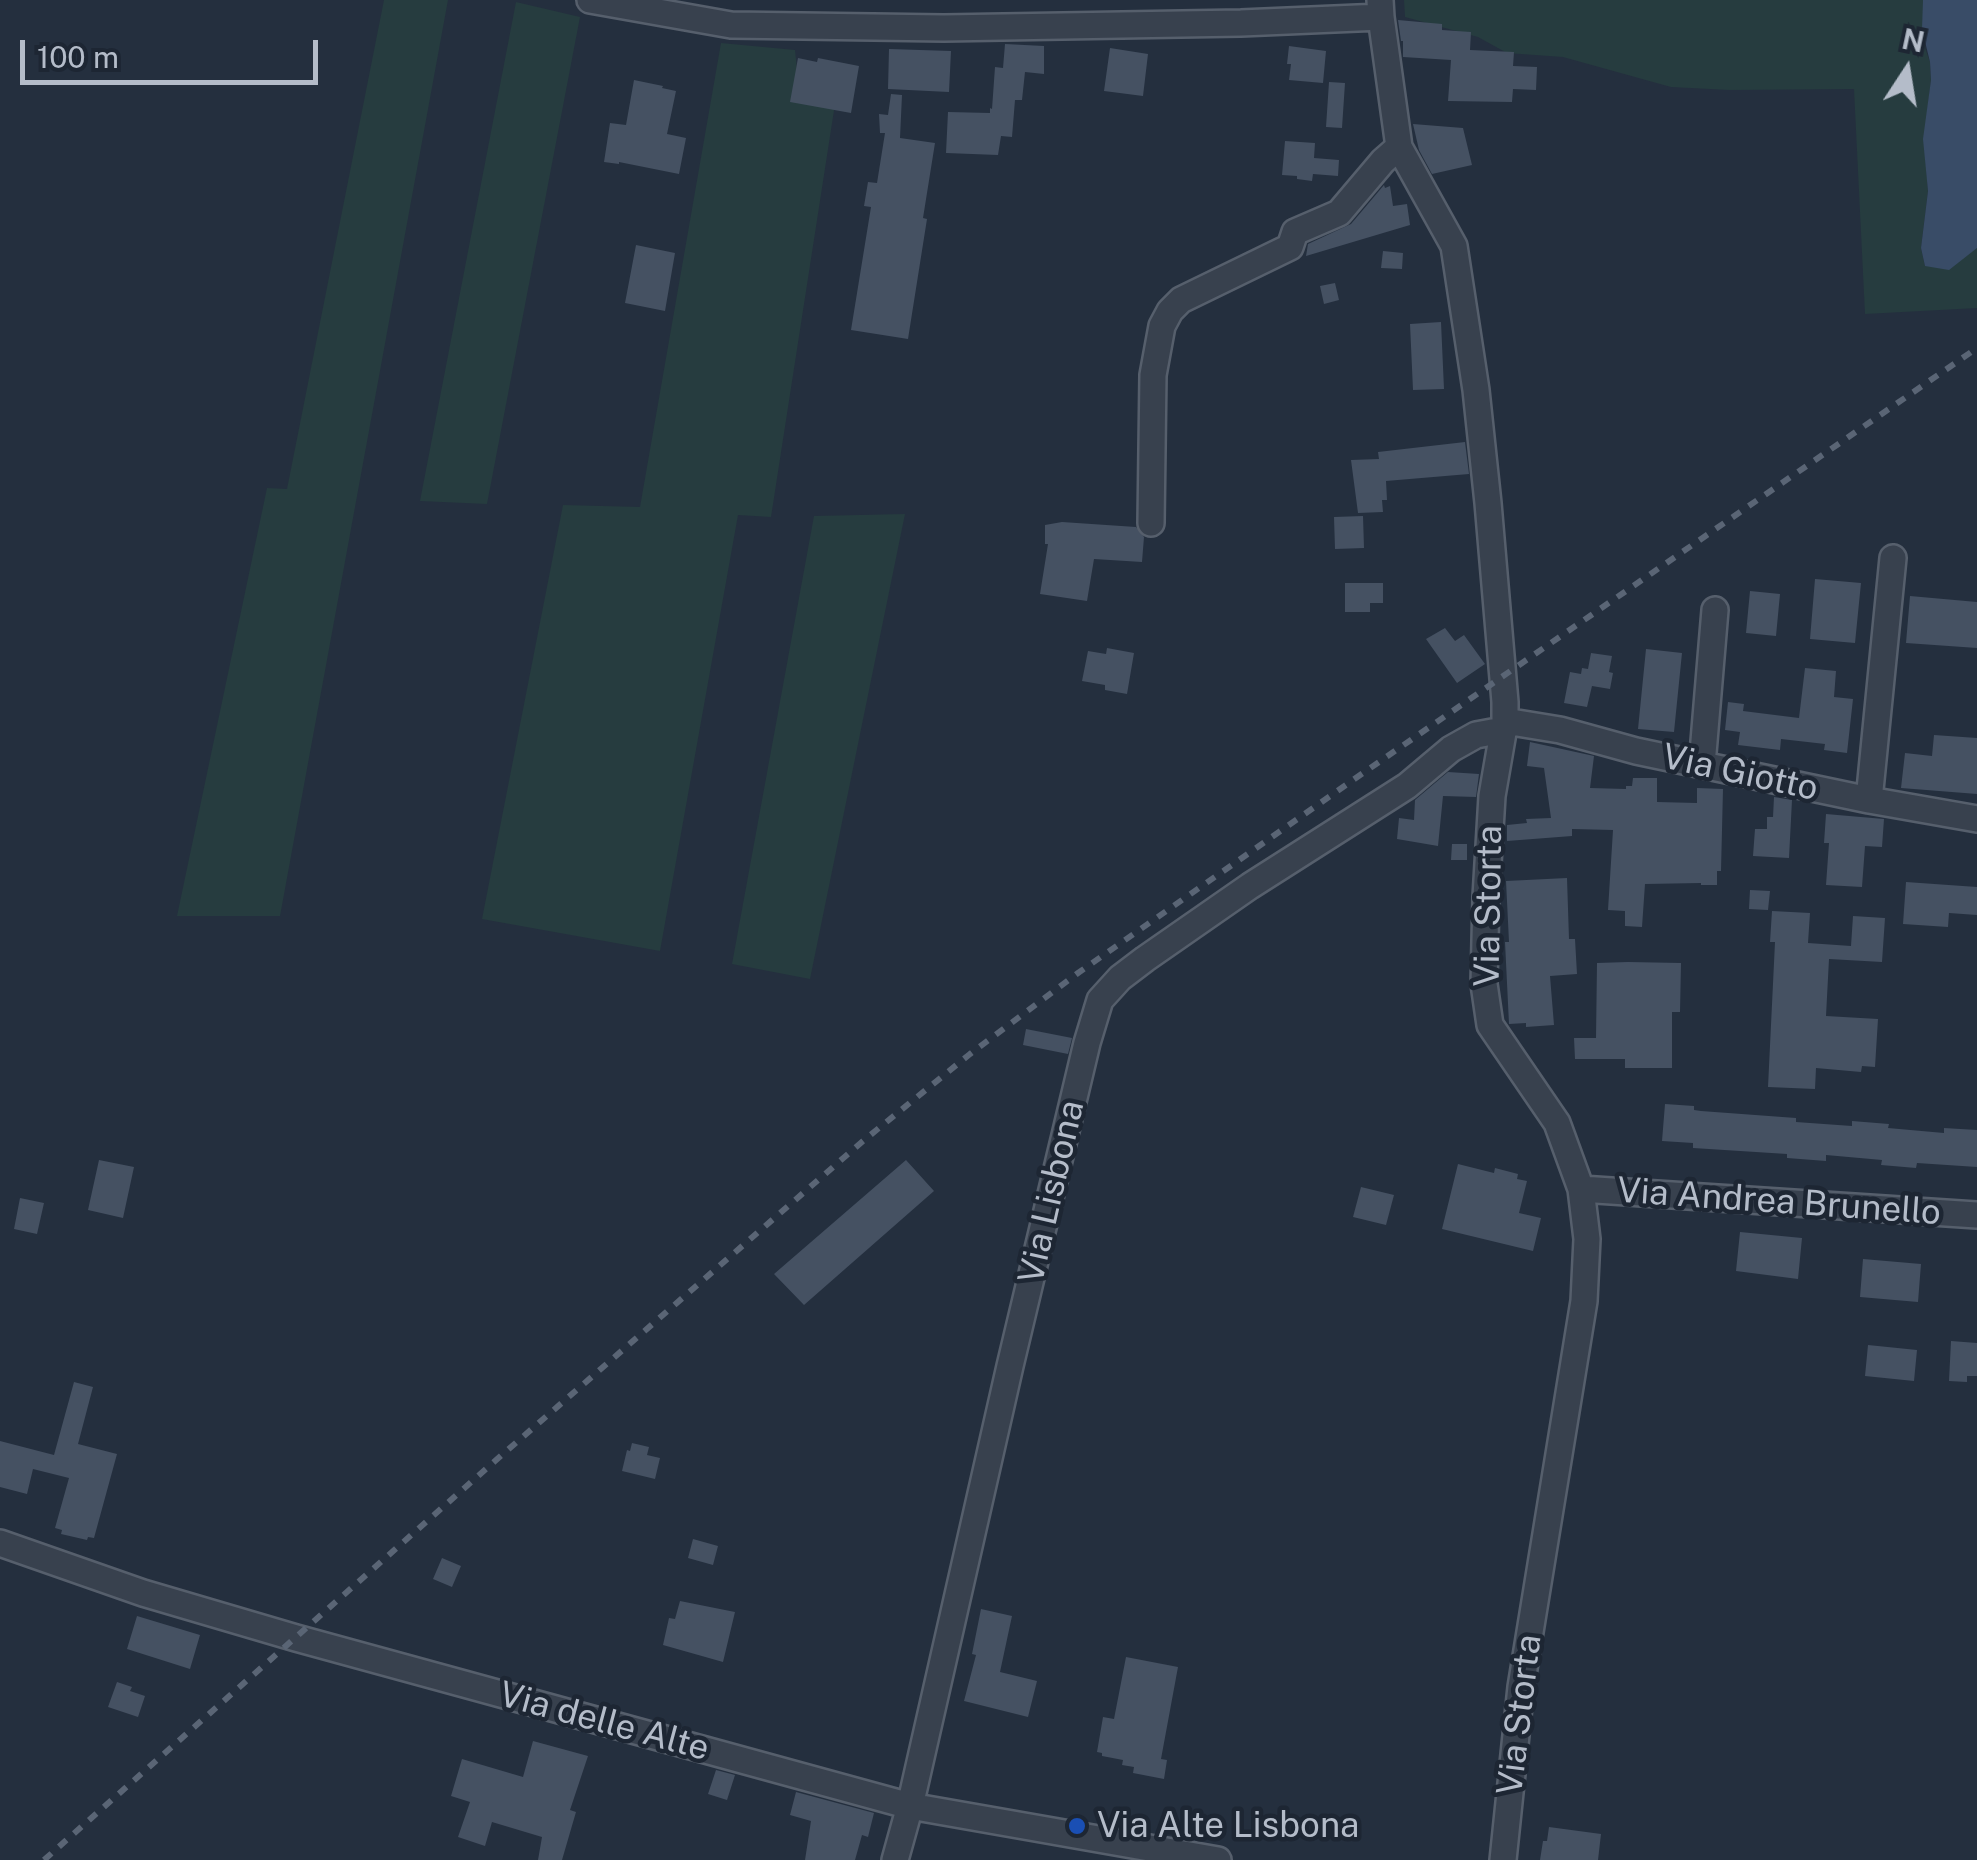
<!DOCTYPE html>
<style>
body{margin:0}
#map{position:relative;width:1977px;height:1860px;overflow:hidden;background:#242f3e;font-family:"Public Sans",sans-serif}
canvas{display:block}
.north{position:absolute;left:1857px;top:20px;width:100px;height:100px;-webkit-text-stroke:8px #1d2633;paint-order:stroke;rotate:12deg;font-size:28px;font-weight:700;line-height:40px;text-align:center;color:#b4bcc9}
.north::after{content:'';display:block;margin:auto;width:35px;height:45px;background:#b4bcc9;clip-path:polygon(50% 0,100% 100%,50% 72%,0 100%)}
.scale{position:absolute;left:20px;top:40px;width:298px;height:45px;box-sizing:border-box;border:5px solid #b4bcc9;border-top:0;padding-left:12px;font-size:30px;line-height:35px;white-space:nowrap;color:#b4bcc9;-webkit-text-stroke:8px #1d2633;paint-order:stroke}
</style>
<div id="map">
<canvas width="1977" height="1860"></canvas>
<div class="north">N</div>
<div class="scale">100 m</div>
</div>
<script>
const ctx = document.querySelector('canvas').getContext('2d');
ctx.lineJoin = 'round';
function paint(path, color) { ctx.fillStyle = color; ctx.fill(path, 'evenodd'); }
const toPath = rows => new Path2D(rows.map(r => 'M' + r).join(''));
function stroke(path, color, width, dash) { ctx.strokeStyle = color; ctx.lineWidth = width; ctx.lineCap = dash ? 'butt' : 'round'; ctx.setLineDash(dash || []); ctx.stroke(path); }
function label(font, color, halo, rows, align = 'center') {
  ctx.font = font + ' "Public Sans",sans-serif'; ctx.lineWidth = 9; ctx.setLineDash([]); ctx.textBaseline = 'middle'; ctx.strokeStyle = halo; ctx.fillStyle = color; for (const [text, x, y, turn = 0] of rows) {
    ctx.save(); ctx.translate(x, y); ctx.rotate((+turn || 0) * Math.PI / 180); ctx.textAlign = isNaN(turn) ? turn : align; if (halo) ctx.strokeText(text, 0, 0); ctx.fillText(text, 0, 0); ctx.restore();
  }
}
const green = toPath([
 [384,0,448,0,280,916,177,916,267,488,287,489],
 [1404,0,1923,0,1925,48,1930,62,1931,80,1924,139,1928,191,1921,248,1925,266,1968,254,1977,248,1977,308,1865,314,1854,89,1730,90,1671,87,1563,57,1507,53,1478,37,1405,17],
 [516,2,580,17,487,504,420,501],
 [721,43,795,50,800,99,835,104,771,517,738,515,660,951,482,919,563,505,640,507],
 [905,514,810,979,732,964,814,516]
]);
const water = toPath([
 [1923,0,1977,0,1977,248,1949,270,1925,266,1921,248,1928,191,1923,139,1931,80,1930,62,1922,29]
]);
const building = toPath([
 [1398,20,1442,24,1442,30,1471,32,1470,50,1514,52,1513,66,1537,67,1536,90,1513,89,1512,102,1448,101,1451,60,1403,57,1403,41,1401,41],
 [1005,44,1044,46,1044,74,1025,72,1022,100,1015,100,1012,137,1001,136,998,155,946,153,948,112,990,113,990,108,992,109,995,67,1003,68],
 [1289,46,1326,51,1323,83,1289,80,1291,64,1287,64],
 [1110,48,1148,54,1143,96,1104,91],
 [889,49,951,51,949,92,888,89],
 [798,58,817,62,818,58,859,66,851,113,790,102],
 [634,80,663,86,662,88,676,91,667,134,686,138,679,174,619,162,619,164,604,162,610,123,626,125],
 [1329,82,1345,83,1342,128,1326,127],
 [891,94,902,95,900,138,935,143,923,218,927,219,908,339,851,330,871,207,864,206,868,182,877,183,885,133,880,133,879,114,888,115],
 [1413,124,1463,128,1472,165,1432,174,1419,150],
 [1285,141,1315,143,1314,158,1339,160,1338,176,1313,174,1312,181,1297,179,1297,176,1282,175],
 [1384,185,1385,188,1390,186,1393,206,1407,204,1410,225,1306,256,1308,244,1351,224],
 [636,245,675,253,665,311,625,303],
 [1383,251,1403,253,1402,269,1381,268],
 [1335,283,1339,300,1324,304,1320,286],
 [1441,322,1444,389,1413,390,1410,324],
 [1465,442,1469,474,1386,481,1387,500,1382,500,1383,512,1358,513,1351,460,1379,459,1378,452],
 [1363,516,1364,548,1335,549,1334,517],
 [1062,522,1136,527,1144,537,1142,562,1094,559,1087,601,1040,594,1048,544,1045,544,1045,525],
 [1815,579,1861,583,1855,643,1810,639],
 [1345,583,1383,583,1383,603,1370,603,1370,612,1345,612],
 [1750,591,1780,594,1776,636,1746,633],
 [1910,596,1977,602,1977,648,1906,643],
 [1445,628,1455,641,1464,635,1485,664,1457,683,1426,639],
 [1107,648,1134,653,1127,694,1105,690,1105,685,1082,681,1088,651,1106,654],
 [1646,649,1682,653,1674,732,1638,729],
 [1591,653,1612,656,1609,672,1613,673,1610,689,1592,686,1587,707,1564,703,1570,672,1581,674,1582,668,1588,669],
 [1805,668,1836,671,1834,697,1853,699,1847,753,1824,750,1825,744,1781,739,1780,750,1738,745,1740,732,1725,730,1728,702,1744,704,1743,711,1799,718],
 [1934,735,1977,738,1977,794,1901,788,1905,753,1932,756],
 [1530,742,1594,756,1590,788,1626,789,1626,786,1632,786,1633,778,1657,778,1657,802,1697,803,1697,788,1723,789,1721,871,1717,871,1717,885,1701,885,1701,883,1645,884,1642,927,1625,926,1625,911,1608,910,1613,830,1572,829,1572,836,1507,841,1507,825,1527,823,1526,819,1551,818,1544,768,1527,766],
 [1448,772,1479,774,1476,797,1443,796,1438,846,1397,839,1399,818,1414,820,1415,800],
 [1774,797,1792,800,1789,858,1753,856,1755,829,1767,829,1767,817,1773,817],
 [1826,814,1884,819,1882,847,1865,846,1862,887,1826,885,1829,843,1824,843],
 [1452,844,1467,844,1467,860,1451,860],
 [1567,878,1569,939,1575,939,1577,974,1550,976,1554,1025,1526,1027,1526,1023,1509,1024,1505,942,1509,942,1506,881],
 [1906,882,1977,887,1977,915,1949,913,1948,927,1903,924],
 [1750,890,1770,891,1768,910,1749,909],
 [1772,911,1810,913,1808,943,1851,946,1853,916,1885,918,1882,962,1829,959,1826,1016,1878,1019,1875,1067,1862,1066,1861,1072,1816,1068,1815,1089,1768,1087,1775,942,1770,942],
 [1628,962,1681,963,1680,1012,1672,1012,1672,1068,1625,1068,1625,1059,1575,1059,1574,1038,1596,1038,1597,963],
 [1026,1029,1072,1038,1068,1054,1023,1045],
 [1665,1104,1694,1106,1694,1110,1701,1111,1796,1118,1796,1122,1852,1126,1852,1121,1889,1124,1888,1128,1944,1133,1944,1128,1977,1130,1977,1167,1917,1163,1916,1168,1881,1165,1882,1160,1826,1155,1826,1161,1787,1158,1787,1154,1693,1148,1693,1143,1662,1141],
 [99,1160,134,1167,123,1218,88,1210],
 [906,1160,934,1191,804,1305,774,1274],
 [1458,1164,1494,1173,1495,1168,1518,1174,1517,1179,1527,1181,1519,1213,1541,1218,1533,1251,1442,1229],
 [1361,1187,1394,1195,1386,1225,1353,1217],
 [20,1198,44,1203,37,1234,14,1229],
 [1740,1232,1802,1238,1798,1279,1736,1271],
 [1863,1259,1921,1264,1918,1302,1860,1297],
 [1951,1341,1977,1343,1977,1376,1967,1376,1967,1382,1949,1381],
 [1868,1345,1917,1350,1914,1381,1865,1376],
 [74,1382,93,1387,78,1444,117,1454,94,1538,88,1537,87,1540,61,1534,62,1530,55,1528,69,1478,33,1469,27,1494,0,1487,0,1441,54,1455],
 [632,1443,649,1447,647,1455,660,1458,655,1479,622,1471,627,1450,630,1451],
 [693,1539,718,1546,713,1565,688,1558],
 [442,1558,461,1566,452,1587,433,1579],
 [680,1601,735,1612,723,1662,663,1645,669,1618,675,1619],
 [981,1609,1012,1616,1000,1672,1037,1681,1028,1717,964,1701,976,1655,972,1654],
 [137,1616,200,1635,190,1669,127,1649],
 [1126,1657,1178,1667,1161,1759,1167,1760,1164,1779,1133,1773,1134,1767,1122,1765,1123,1760,1102,1756,1102,1753,1097,1752,1103,1717,1114,1719],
 [117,1682,132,1687,130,1691,145,1696,138,1717,108,1707],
 [533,1741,588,1756,570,1810,576,1812,562,1860,538,1860,542,1837,492,1822,485,1846,458,1837,470,1802,451,1796,462,1759,523,1777],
 [716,1770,735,1775,727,1800,708,1794],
 [796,1792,874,1813,868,1837,862,1835,855,1860,805,1860,811,1821,790,1815],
 [1549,1827,1601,1834,1598,1860,1540,1860,1543,1841,1547,1841]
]);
const minor = toPath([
 [590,0,731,25,944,28,1241,23,1381,17],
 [1380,0,1381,17,1399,147,1454,246,1476,390,1488,503,1505,702,1505,721,1492,796,1486,897,1484,984,1490,1025,1557,1123,1581,1189,1587,1239,1584,1301,1521,1687,1503,1860],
 [1151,523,1153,375,1162,326,1170,311,1181,300,1290,247,1295,232,1339,213,1383,161,1399,147],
 [1505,721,1560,730,1636,751,1869,800,1977,819],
 [1702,765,1715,610],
 [1869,800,1893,558],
 [1581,1189,1977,1215],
 [0,1543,143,1593,296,1638,910,1806,1218,1860],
 [895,1860,910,1806,1010,1366,1087,1043,1100,1000,1120,978,1145,959,1250,886,1407,786,1451,749,1476,735,1503,730]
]);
const rail = toPath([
 [44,1860,495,1461,863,1141,970,1054,1078,973,1353,780,1977,348]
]);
const markers = [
 [1077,1826,10,"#1a4fb4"]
];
const streetNames = [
 ["Via Giotto",1740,773,12],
 ["Via Storta",1489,906,-89],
 ["Via Lisbona",1052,1192,-77],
 ["Via Andrea Brunello",1779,1202,4],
 ["Via Storta",1520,1715,-83],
 ["Via delle Alte",604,1722,15]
];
const poiNames = [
 ["Via Alte Lisbona",1097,1826]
];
paint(green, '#263c3f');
paint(water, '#394c67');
paint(building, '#455162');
stroke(minor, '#565f6c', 30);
stroke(minor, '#38414e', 25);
stroke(rail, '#5a6575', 6, [10, 10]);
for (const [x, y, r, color] of markers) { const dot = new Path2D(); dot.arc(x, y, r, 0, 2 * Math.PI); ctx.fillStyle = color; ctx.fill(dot); stroke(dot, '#1d2633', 4); }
label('35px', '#b4bcc9', '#1d2633', streetNames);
label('35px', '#b4bcc9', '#1d2633', poiNames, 'left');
</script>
